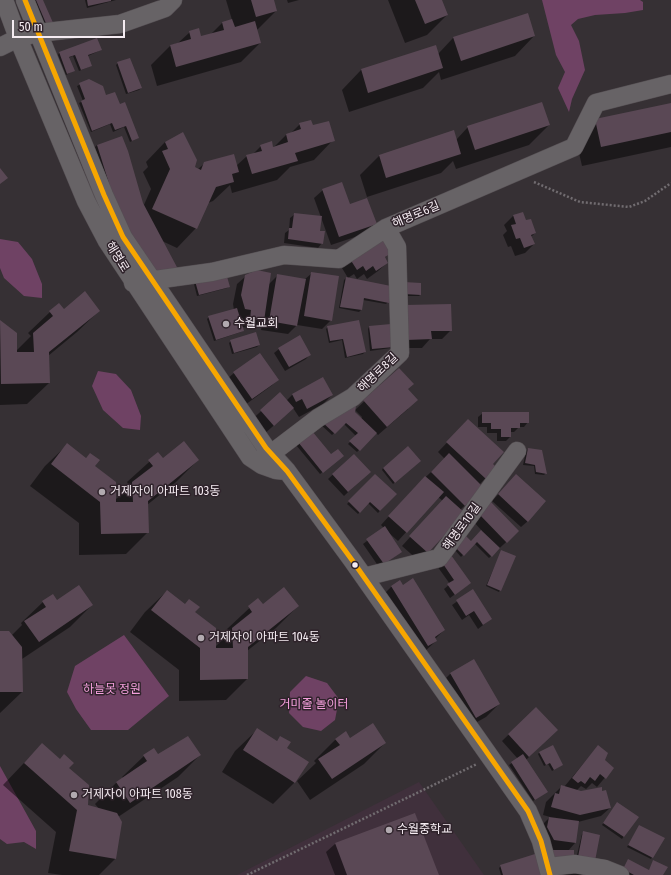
<!DOCTYPE html>
<meta charset="utf-8">
<style>
body{margin:0}
#map{position:relative;width:671px;height:875px;overflow:hidden;background:#363034;font-family:"Fira Sans Condensed",sans-serif}
canvas{display:block}
.scale{position:absolute;left:12px;top:20px;width:113px;height:18px;box-sizing:border-box;border:2px solid #f5ecf2;border-top:0;padding-left:5px;font-size:12px;line-height:14px;white-space:nowrap;color:#f5ecf2;-webkit-text-stroke:3px #2f232b;paint-order:stroke}
</style>
<div id="map">
<canvas width="671" height="875"></canvas>
<div class="scale">50 m</div>
</div>
<script>
const ctx = document.querySelector('canvas').getContext('2d');
ctx.lineJoin = 'round';
function paint(path, color) { ctx.fillStyle = color; ctx.fill(path, 'evenodd'); }
const toPath = rows => new Path2D(rows.map(r => 'M' + r).join(''));
function stroke(path, color, width, dash) { ctx.strokeStyle = color; ctx.lineWidth = width; ctx.lineCap = dash ? 'butt' : 'round'; ctx.setLineDash(dash || []); ctx.stroke(path); }
function label(font, color, halo, rows, align = 'center') {
  ctx.font = font + ' "Fira Sans Condensed","Noto Sans KR",sans-serif'; ctx.lineWidth = 3; ctx.setLineDash([]); ctx.textBaseline = 'middle'; ctx.strokeStyle = halo; ctx.fillStyle = color; for (const [text, x, y, turn = 0] of rows) {
    ctx.save(); ctx.translate(x, y); ctx.rotate((+turn || 0) * Math.PI / 180); ctx.textAlign = isNaN(turn) ? turn : align; if (halo) ctx.strokeText(text, 0, 0); ctx.fillText(text, 0, 0); ctx.restore();
  }
}
const built = toPath([
 [419,782,484,875,237,875]
]);
const green = toPath([
 [542,0,640,0,643,2,643,10,625,13,595,15,578,19,571,25,579,41,585,70,572,99,569,112,558,88,565,72,556,55],
 [0,239,18,242,32,259,42,284,42,298,24,296,4,278,0,268],
 [98,371,116,374,131,390,141,416,140,430,123,428,103,410,92,386],
 [124,635,169,696,128,730,91,730,76,709,67,692,75,666],
 [306,676,327,683,339,699,335,720,321,731,303,727,289,713,290,692],
 [0,766,36,831,36,849,24,842,7,844,0,839]
]);
const shadow = toPath([
 [34,0,42,0,53,25,46,29],
 [85,0,116,0,87,8],
 [226,0,273,0,276,11,257,30,260,43,241,62,157,86,151,65,171,45,178,43,190,32,200,38,210,35,222,23,232,20],
 [287,0,299,0,288,3],
 [388,0,441,0,447,15,427,35,405,43],
 [534,36,515,56,441,80,439,72,423,88,349,112,342,90,361,70,435,46,438,54,453,38],
 [101,50,88,56,91,66,79,71,73,56,68,58,73,71,66,75,58,55,59,53],
 [118,63,141,88,139,90,126,94,116,65],
 [89,80,106,97,119,105,138,138,130,142,124,127,113,132,110,124,91,132,79,103,83,101,77,86],
 [671,104,671,147,582,166,576,140,596,120],
 [300,124,312,127,333,140,314,160,290,167,277,180,232,193,230,185,213,201,208,203,196,228,177,248,162,241,116,214,95,147,97,145,143,207,151,189,143,172,148,167,146,162,165,142,193,167,198,169,205,163,236,166,247,156,252,155,261,146,273,148,286,135,290,134],
 [549,125,529,145,456,169,453,161,441,173,367,197,360,175,379,156,456,140,468,127],
 [323,190,349,205,375,224,367,233,331,245,314,198],
 [522,213,526,222,535,233,531,237,534,244,525,253,515,256,511,246,508,247,503,235,507,231,504,225,513,216],
 [295,214,319,232,322,243,318,248,284,243,285,233,289,230,290,218],
 [392,246,387,251,389,254,384,258,387,263,378,271,367,279,364,274,357,279,354,274,348,278,342,268,351,260],
 [312,273,331,320,322,329,297,325,288,334,261,330,263,320,254,329,242,327,243,331,241,332,214,341,207,319,209,317,234,310,233,304,237,284,246,276,268,285,278,275,304,280],
 [239,318,243,318,242,326],
 [346,278,388,302,386,304,363,300,361,310,359,312,339,308,344,280],
 [196,282,229,286,227,288,197,296,194,284],
 [402,285,420,295,419,296,403,296],
 [64,310,99,311,77,332,48,356,49,383,27,404,0,405,0,321,16,333,16,351,31,336,28,333,50,312],
 [397,314,451,330,442,339,430,339,422,348,398,348],
 [390,325,391,348,370,351,368,329,369,327],
 [328,327,365,352,363,354,345,358,342,340,329,343,326,329],
 [231,341,259,345,257,347,232,354,229,343],
 [279,349,310,354,306,359,285,371,274,353],
 [399,369,407,390,408,409,378,435,376,433,357,452,348,444,356,436,344,424,332,435,320,424,354,412,361,419,362,417,355,410],
 [234,373,278,380,271,386,245,405,227,379],
 [323,378,332,395,323,404,299,417,293,408,261,437,248,423,280,394,286,401,292,395],
 [483,413,528,422,524,427,519,427,514,432,510,432,510,437,506,441,497,441,497,433,487,433,487,427,478,427,478,417],
 [460,429,495,468,479,485,483,488,460,510,463,513,419,561,402,546,443,501,438,497,398,541,389,533,401,552,379,567,363,544,384,528,381,525,416,486,445,459,438,452],
 [312,432,331,456,341,457,320,474,296,445],
 [67,445,85,459,90,454,94,466,115,500,130,486,127,482,158,454,163,459,198,460,176,482,147,505,148,532,126,554,79,555,79,523,30,486,45,466],
 [528,449,546,473,544,475,535,474,534,466,523,465,526,451],
 [354,455,365,476,344,496,328,479],
 [418,463,393,484,382,470,383,468],
 [375,475,395,494,378,513,368,503,358,514,347,504],
 [510,482,528,521,521,527,492,501],
 [491,504,518,531,489,558,474,543,461,557,454,549,471,542,482,531,473,521],
 [501,552,500,590,499,592,486,586],
 [451,556,470,583,450,598,444,589,450,584,437,566],
 [400,581,403,586,444,630,435,639,436,641,423,653,379,599,391,587],
 [167,591,194,612,215,647,230,632,227,629,258,600,262,606,298,606,276,628,247,651,247,679,226,700,179,701,179,670,130,632,145,612],
 [472,591,491,619,478,629,469,615,462,620,452,605],
 [43,602,92,605,70,627,22,659,22,692,0,713,0,632,12,635,22,625,21,623],
 [473,661,499,704,486,717,463,730,438,686,450,674],
 [536,708,550,736,526,760,545,793,533,801,509,765,518,759,502,741],
 [257,730,276,742,280,737,286,749,294,783,273,804,222,772,235,751],
 [336,739,350,739,385,743,364,764,310,800,297,781,316,763,314,761],
 [42,744,68,768,87,806,99,809,95,804,117,782,123,778,122,777,144,756,200,755,178,777,118,817,121,822,115,859,99,875,62,875,48,873,56,832,3,785],
 [598,746,604,761,613,768,597,787,592,783,586,789,581,786,576,791,602,792,610,808,601,816,578,822,575,843,568,851,552,852,554,850,546,849,540,827,550,817,543,815,546,802,561,787,564,787],
 [539,753,562,765,552,771,548,764,544,766,538,754],
 [616,805,637,817,622,839,602,825],
 [415,814,438,875,335,875,326,852,335,844],
 [638,828,652,857,651,859,627,847],
 [584,833,599,836,576,859,582,834],
 [653,861,662,875,629,875,622,871,649,871],
 [501,866,540,875,501,875,499,868],
 [556,871,601,875,555,875]
]);
const building = toPath([
 [36,0,43,0,54,25,48,28],
 [87,0,111,0,111,1,88,6],
 [251,0,274,0,277,11,256,17],
 [415,0,442,0,448,15,425,24],
 [528,13,535,36,461,61,453,37],
 [232,19,235,27,255,21,261,43,176,67,170,45,191,39,189,31,199,28,201,36,224,30,222,22],
 [97,38,102,50,88,55,92,66,81,70,75,55,69,57,75,71,67,74,59,52],
 [436,45,443,68,368,93,361,69],
 [130,58,142,88,128,93,117,62],
 [89,79,103,86,106,95,115,92,120,104,125,102,139,138,132,141,126,126,115,130,112,123,92,131,81,101,85,99,79,83],
 [542,102,550,125,475,150,467,126],
 [671,103,671,132,601,147,595,119],
 [311,120,313,125,329,121,335,141,295,153,298,161,252,174,246,155,262,151,260,145,272,141,273,147,288,142,286,134,301,129,299,123],
 [454,130,461,154,386,178,379,155],
 [183,132,197,160,195,167,201,170,204,162,234,154,239,172,232,174,234,182,216,187,197,229,152,209,170,169,162,151,168,149,165,142],
 [122,136,128,151,143,203,179,271,155,278,118,212,97,145],
 [0,168,8,178,0,184],
 [342,182,350,204,367,198,377,224,339,237,322,189],
 [523,212,526,220,531,219,536,233,531,235,535,244,524,248,520,238,516,239,511,225,516,224,513,215],
 [294,213,322,216,320,231,325,231,323,244,288,239,289,228,292,228],
 [386,235,394,246,388,250,390,254,385,257,388,263,376,271,373,266,366,271,363,266,357,270,350,259],
 [257,270,271,273,264,321,250,319,251,310,245,309,241,295,245,275],
 [311,272,339,276,332,321,304,316],
 [226,273,230,287,199,295,195,281],
 [277,274,306,279,297,326,269,321],
 [346,277,391,286,389,303,364,298,362,310,340,307],
 [404,282,421,283,421,295,404,294],
 [85,291,100,311,49,352,50,383,1,384,0,320,17,333,17,352,34,352,33,333,53,316,49,311,59,303,64,309],
 [451,304,452,331,431,331,432,339,406,340,405,305],
 [237,308,244,331,216,340,208,316],
 [359,320,366,352,347,357,343,339,330,341,327,326],
 [391,324,394,347,372,349,369,326],
 [256,332,260,345,234,353,230,340],
 [300,335,311,355,289,367,278,348],
 [260,353,279,380,252,399,233,372],
 [399,368,414,384,408,389,418,400,387,427,363,400],
 [323,377,333,395,307,409,302,399,296,402,292,394],
 [280,392,294,408,274,426,260,410],
 [352,402,356,406,355,412,377,433,360,451,349,441,358,433,346,423,335,434,321,421],
 [482,412,529,412,529,423,520,423,520,428,511,428,511,437,501,437,501,429,491,429,491,423,482,423],
 [468,419,504,452,493,464,497,468,486,479,446,442],
 [312,431,331,454,338,449,344,456,323,473,298,442],
 [184,441,199,460,148,501,149,533,101,534,100,502,51,464,67,443,86,458,90,453,100,460,95,466,116,482,116,502,133,502,132,482,153,466,148,460,158,452,163,458],
 [408,446,421,461,395,483,383,468],
 [528,448,542,450,547,474,536,472,535,465,525,463],
 [449,453,484,488,465,506,431,472],
 [354,454,371,472,348,492,332,474],
 [375,474,397,494,380,511,370,502,360,513,348,501],
 [516,474,546,501,528,522,498,494],
 [425,476,444,492,407,533,388,516],
 [446,496,465,513,428,553,409,536],
 [491,502,519,531,507,543,479,514],
 [385,526,402,552,384,564,366,539],
 [481,530,500,548,492,557,477,542,464,556,455,547,466,536,471,541],
 [501,550,516,556,501,591,487,585],
 [451,555,471,583,455,595,447,584,454,580,441,561],
 [413,578,445,630,435,637,437,641,428,646,391,586,400,580,403,585],
 [79,585,93,605,39,642,24,621,46,607,42,601,53,594,57,600],
 [284,587,299,606,248,647,248,679,200,680,200,648,151,610,167,590,185,604,189,599,200,607,195,612,216,628,216,648,233,648,232,628,252,612,248,606,258,598,263,604],
 [473,589,492,619,483,625,474,611,466,616,456,600],
 [0,631,9,631,22,647,23,692,0,692],
 [474,659,500,704,476,718,450,673],
 [536,707,558,730,529,757,508,734],
 [373,723,386,743,332,779,318,759,340,745,335,739,346,731,350,738],
 [257,728,277,741,280,736,291,742,287,748,309,762,295,783,243,750],
 [188,736,201,755,130,803,116,782,147,761,143,755,154,748,158,754],
 [42,743,60,759,64,754,74,763,69,768,89,785,88,805,117,813,122,822,116,859,69,851,77,810,24,763],
 [553,745,563,765,554,770,550,763,546,765,539,752],
 [598,745,608,753,605,760,614,768,606,779,600,774,595,781,590,777,585,784,581,781,578,783,572,778],
 [523,754,548,792,535,800,511,762],
 [561,785,581,791,602,787,602,791,606,790,611,808,580,815,551,807,555,793,559,794],
 [617,802,639,817,624,837,603,823],
 [415,813,439,875,347,875,335,843],
 [549,817,579,821,576,843,554,840,547,827],
 [639,825,665,838,653,858,628,845],
 [583,831,600,835,595,861,578,857],
 [553,850,574,850,574,860,553,860],
 [535,854,541,875,503,875,500,865],
 [628,859,649,870,653,860,668,867,663,875,634,875,623,869]
]);
const path = toPath([
 [534,182,580,202,629,207,645,201,671,183],
 [247,875,477,764]
]);
const minor = toPath([
 [4,0,18,38,86,201,107,241,250,457,262,465,276,470,287,471],
 [25,0,104,195,123,237,266,448,287,471,352,560,528,811,541,841,550,875],
 [0,47,18,38,37,33,120,24,165,8,173,0],
 [133,283,212,272,284,255,339,259,386,228,574,147,596,103,671,84],
 [272,453,318,418,353,397,400,353,397,247,386,228],
 [364,577,439,558,517,451],
 [548,867,575,864,605,869,620,875]
]);
const bus1 = toPath([
 [25,0,104,195,123,237,266,448,287,471,352,560,528,811,541,841,550,875]
]);
const markers = [
 [226,324,4,"#b2aab0"],
 [102,492,4,"#b2aab0"],
 [355,565,3.5,"#f5ecf2"],
 [201,638,4,"#b2aab0"],
 [74,795,4,"#b2aab0"],
 [389,830,4,"#b2aab0"]
];
const streetNames = [
 ["해명로6길",416,215,-23],
 ["해명로",117,257,58],
 ["해명로8길",378,373,-44],
 ["해명로10길",462,527,-54]
];
const poiNames = [
 ["수월교회",234,324],
 ["거제자이 아파트 103동",110,492],
 ["거제자이 아파트 104동",209,638],
 ["거제자이 아파트 108동",82,795],
 ["수월중학교",397,830]
];
const parkNames = [
 ["하늘못 정원",112,690],
 ["거미줄 놀이터",314,705]
];
paint(built, '#40303c');
paint(green, '#6f4264');
paint(shadow, '#0007');
paint(building, '#5a4855');
stroke(minor, '#554f53', 19);
stroke(path, '#716c70', 2.5, [2, 2]);
stroke(minor, '#676366', 18);
stroke(bus1, '#f7a600', 5);
for (const [x, y, r, color] of markers) { const dot = new Path2D(); dot.arc(x, y, r, 0, 2 * Math.PI); ctx.fillStyle = color; ctx.fill(dot); stroke(dot, '#2f232b', 1.5); }
label('12px', '#f5ecf2', '#2f232b', streetNames);
label('12px', '#f5ecf2', '#2f232b', poiNames, 'left');
label('12px', '#f59fdd', '#2f232b', parkNames);
</script>
